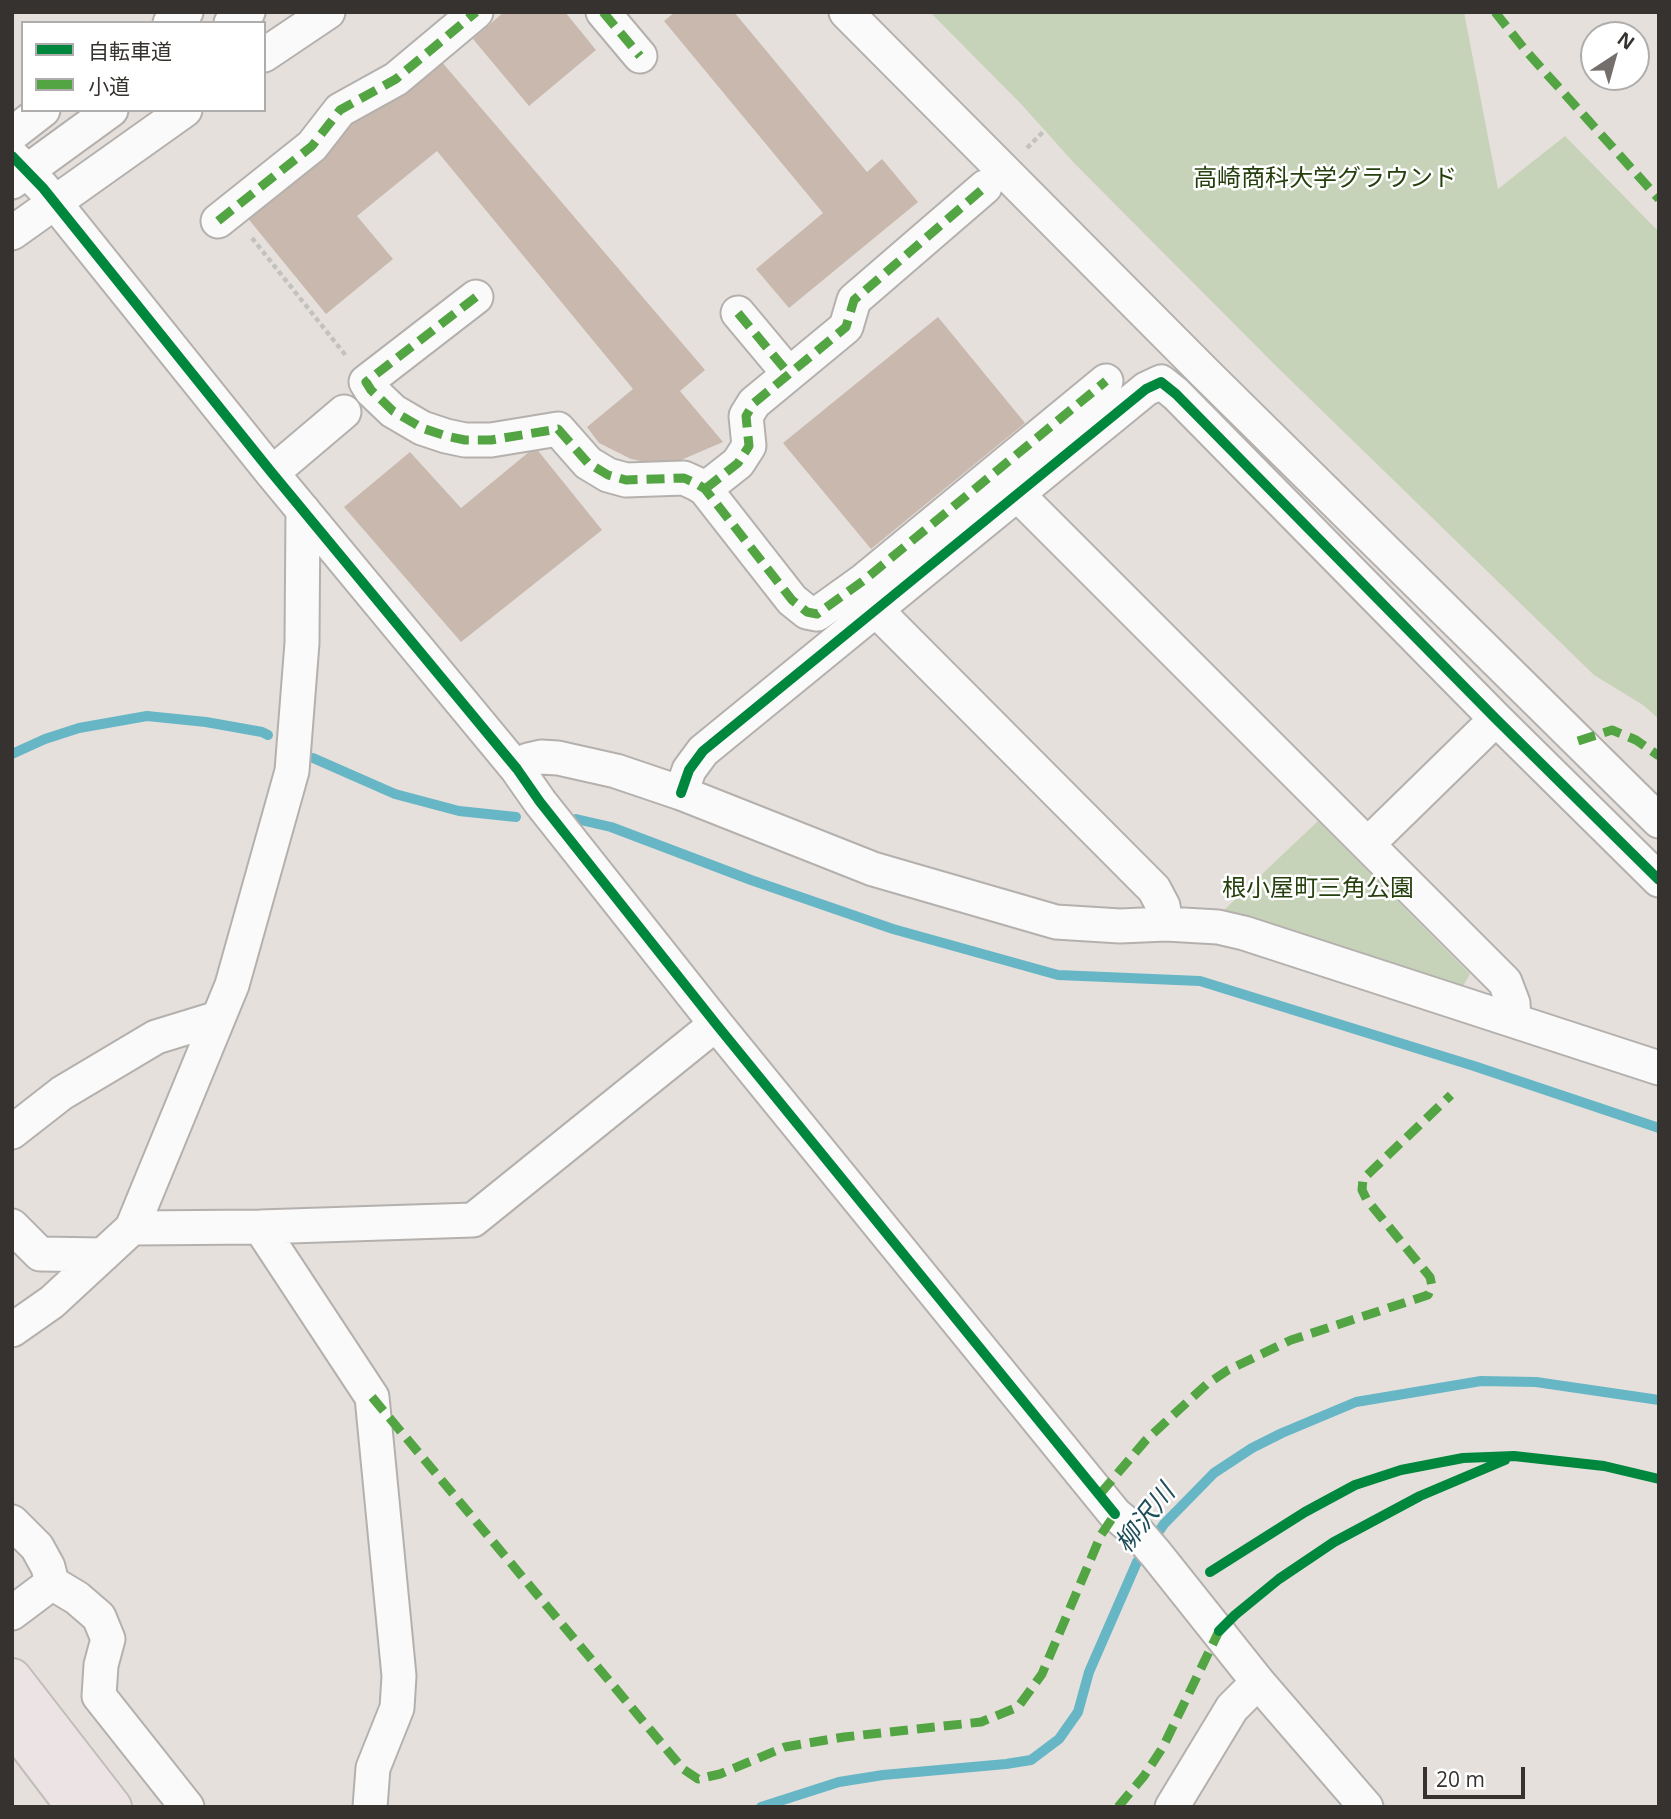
<!DOCTYPE html>
<meta charset="utf-8">
<style>
body{margin:0}
#map{position:relative;width:1671px;height:1819px;overflow:hidden;background:#e6e0dc;font-family:"Open Sans","Noto Sans JP",sans-serif}
canvas{display:block}
.frame{position:absolute;inset:0;border:14px solid #36322f;pointer-events:none}
.legend{position:absolute;left:21px;top:21px;width:245px;height:91px;box-sizing:border-box;background:#fff;border:2px solid #afadac;margin:0;padding:9px 12px;list-style:none;font-size:21px;color:#36322f}
.legend li{display:flex;align-items:center;gap:14px;height:35px}
.legend b{width:35px;border:2px solid #afadac}
.north{position:absolute;left:1580px;top:21px;width:70px;height:70px;box-sizing:border-box;background:#fff;border:2px solid #afadac;border-radius:50%;rotate:36deg;font-size:19px;font-weight:700;line-height:28px;text-align:center;color:#36322f}
.north::after{content:'';display:block;margin:auto;width:24px;height:32px;background:#746f6c;clip-path:polygon(50% 0,100% 100%,50% 72%,0 100%)}
.scale{position:absolute;left:1423px;top:1767px;width:102px;height:32px;box-sizing:border-box;border:4px solid #36322f;border-top:0;padding-left:9px;font-size:21px;line-height:24px;white-space:nowrap;color:#36322f;-webkit-text-stroke:5px #fff;paint-order:stroke}
</style>
<div id="map">
<canvas width="1671" height="1819"></canvas>
<div class="frame"></div>
<ul class="legend">
<li><b style="height:9px;background:#00873e"></b>自転車道</li>
<li><b style="height:9px;background:#53a543"></b>小道</li>
</ul>
<div class="north">N</div>
<div class="scale">20 m</div>
</div>
<script>
const ctx = document.querySelector('canvas').getContext('2d');
ctx.lineJoin = 'round';
function paint(path, color) { ctx.fillStyle = color; ctx.fill(path, 'evenodd'); }
const toPath = rows => new Path2D(rows.map(r => 'M' + r).join(''));
function stroke(path, color, width, dash) { ctx.strokeStyle = color; ctx.lineWidth = width; ctx.lineCap = dash ? 'butt' : 'round'; ctx.setLineDash(dash || []); ctx.stroke(path); }
function label(font, color, halo, rows, align = 'center') {
  ctx.font = font + ' "Open Sans","Noto Sans JP",sans-serif'; ctx.lineWidth = 5; ctx.setLineDash([]); ctx.textBaseline = 'middle'; ctx.strokeStyle = halo; ctx.fillStyle = color; for (const [text, x, y, turn = 0] of rows) {
    ctx.save(); ctx.translate(x, y); ctx.rotate((+turn || 0) * Math.PI / 180); ctx.textAlign = isNaN(turn) ? turn : align; if (halo) ctx.strokeText(text, 0, 0); ctx.fillText(text, 0, 0); ctx.restore();
  }
}
const green = toPath([
 [930,12,1464,12,1498,189,1565,136,1659,232,1659,719,1643,705,1594,675,1276,366,1074,163,1022,105],
 [1318,821,1470,974,1463,986,1330,944,1244,914,1222,912]
]);
const stream = toPath([
 [12,754,45,739,79,728,147,716,206,722,262,732,268,735],
 [313,758,395,794,459,811,516,817],
 [576,819,611,827,751,880,893,929,1058,975,1200,981,1474,1066,1659,1128],
 [761,1807,839,1782,883,1775,1006,1764,1031,1760,1059,1739,1078,1712,1089,1672,1137,1562,1164,1524,1214,1473,1252,1448,1282,1433,1356,1402,1481,1381,1536,1382,1659,1400]
]);
const building = toPath([
 [504,12,565,12,596,50,529,106,473,39],
 [675,12,734,12,867,172,882,159,918,202,789,308,756,269,823,213,664,21],
 [441,61,705,370,680,391,723,442,681,460,655,464,631,459,599,443,587,427,633,389,437,151,357,216,393,259,326,314,246,216,358,105,395,100],
 [938,317,1025,423,871,549,783,443],
 [535,447,602,530,461,642,344,507,410,452,461,508]
]);
const path = toPath([
 [1027,148,1045,130],
 [252,238,347,357]
]);
const minor = toPath([
 [603,12,640,56],
 [846,12,1204,372,1659,821],
 [170,23,186,12],
 [231,23,248,12],
 [264,55,328,12],
 [12,134,43,110],
 [12,156,43,188,272,473,517,769,540,802,716,1024,1115,1514,1138,1533,1156,1554,1258,1682,1366,1807],
 [12,182,111,110],
 [218,221,312,146,340,110,396,79,476,12],
 [12,233,185,110],
 [476,297,366,382,371,390,393,411,422,428,446,436,465,440,491,440,558,429,588,463,608,475,626,480,684,478,697,484,705,489,792,600,807,612,817,614,863,581,1106,381],
 [738,313,789,374],
 [272,473,344,412],
 [705,489,738,463,749,446,746,416,754,403,846,327,854,300,985,187],
 [1017,494,1505,982,1513,1003,1514,1020],
 [877,611,1154,889,1163,906,1166,924],
 [517,769,528,760,541,757,558,758,616,771,681,793,873,869,1056,922,1120,926,1166,924,1218,927,1244,933,1659,1068],
 [681,793,689,770,703,751,1146,389,1161,382,1176,394,1496,719,1659,880],
 [1368,844,1496,719],
 [12,1132,62,1093,156,1037,218,1018],
 [12,1226,40,1254,103,1255],
 [260,1227,372,1397,399,1676,397,1708,373,1768,370,1807],
 [132,1228,260,1227,473,1220,716,1024],
 [12,1330,52,1302,132,1228,232,985,292,771,302,643,303,510],
 [12,1522,37,1547,48,1567,52,1583],
 [12,1613,52,1583,77,1598,99,1617,108,1639,101,1665,99,1696,187,1807],
 [1172,1807,1232,1708,1258,1682]
]);
const major = toPath([
 [12,1678,112,1807],
 [12,1723,76,1807]
]);
const quiet = toPath([
 [603,12,640,56],
 [1495,12,1526,51,1659,199],
 [218,221,312,146,340,110,396,79,476,12],
 [476,297,366,382,371,390,393,411,422,428,446,436,465,440,491,440,558,429,588,463,608,475,626,480,684,478,697,484,705,489,792,600,807,612,817,614,863,581,1106,381],
 [738,313,789,374],
 [705,489,738,463,749,446,746,416,754,403,846,327,854,300,985,187],
 [1578,741,1612,730,1636,740,1659,756],
 [372,1397,683,1769,698,1779,720,1774,785,1747,844,1737,981,1722,1018,1707,1042,1674,1101,1535,1115,1514],
 [1100,1494,1146,1440,1207,1384,1228,1370,1291,1340,1428,1295,1432,1286,1430,1277,1367,1200,1362,1190,1363,1179,1451,1095],
 [1118,1807,1144,1776,1163,1747,1219,1631]
]);
const cycleway = toPath([
 [12,156,43,188,272,473,517,769,540,802,716,1024,1115,1514],
 [681,793,689,770,703,751,1146,389,1161,382,1176,394,1496,719,1659,880],
 [1210,1572,1305,1512,1355,1485,1401,1470,1463,1458,1514,1456,1604,1466,1659,1479],
 [1219,1631,1235,1615,1279,1579,1334,1542,1420,1496,1505,1460]
]);
const parkNames = [
 ["高崎商科大学グラウンド",1325,179],
 ["根小屋町三角公園",1318,889]
];
const waterNames = [
 ["柳沢川",1146,1519,-52]
];
paint(green, '#c6d3b8');
stroke(stream, '#67b6c6', 10);
paint(building, '#c8b8ad');
stroke(minor, '#b4b0ad', 37);
stroke(major, '#bfbcb9', 42);
stroke(path, '#c3c2bf', 4.5, [5, 3.5]);
stroke(minor, '#fbfafa', 33);
stroke(major, '#ebe3e4', 38);
stroke(quiet, '#53a543', 9, [18, 9]);
stroke(cycleway, '#00873e', 10);
label('24px', '#253f0d', '#fff', parkNames);
label('italic 26px', '#1e4e59', '#fff', waterNames);
</script>
